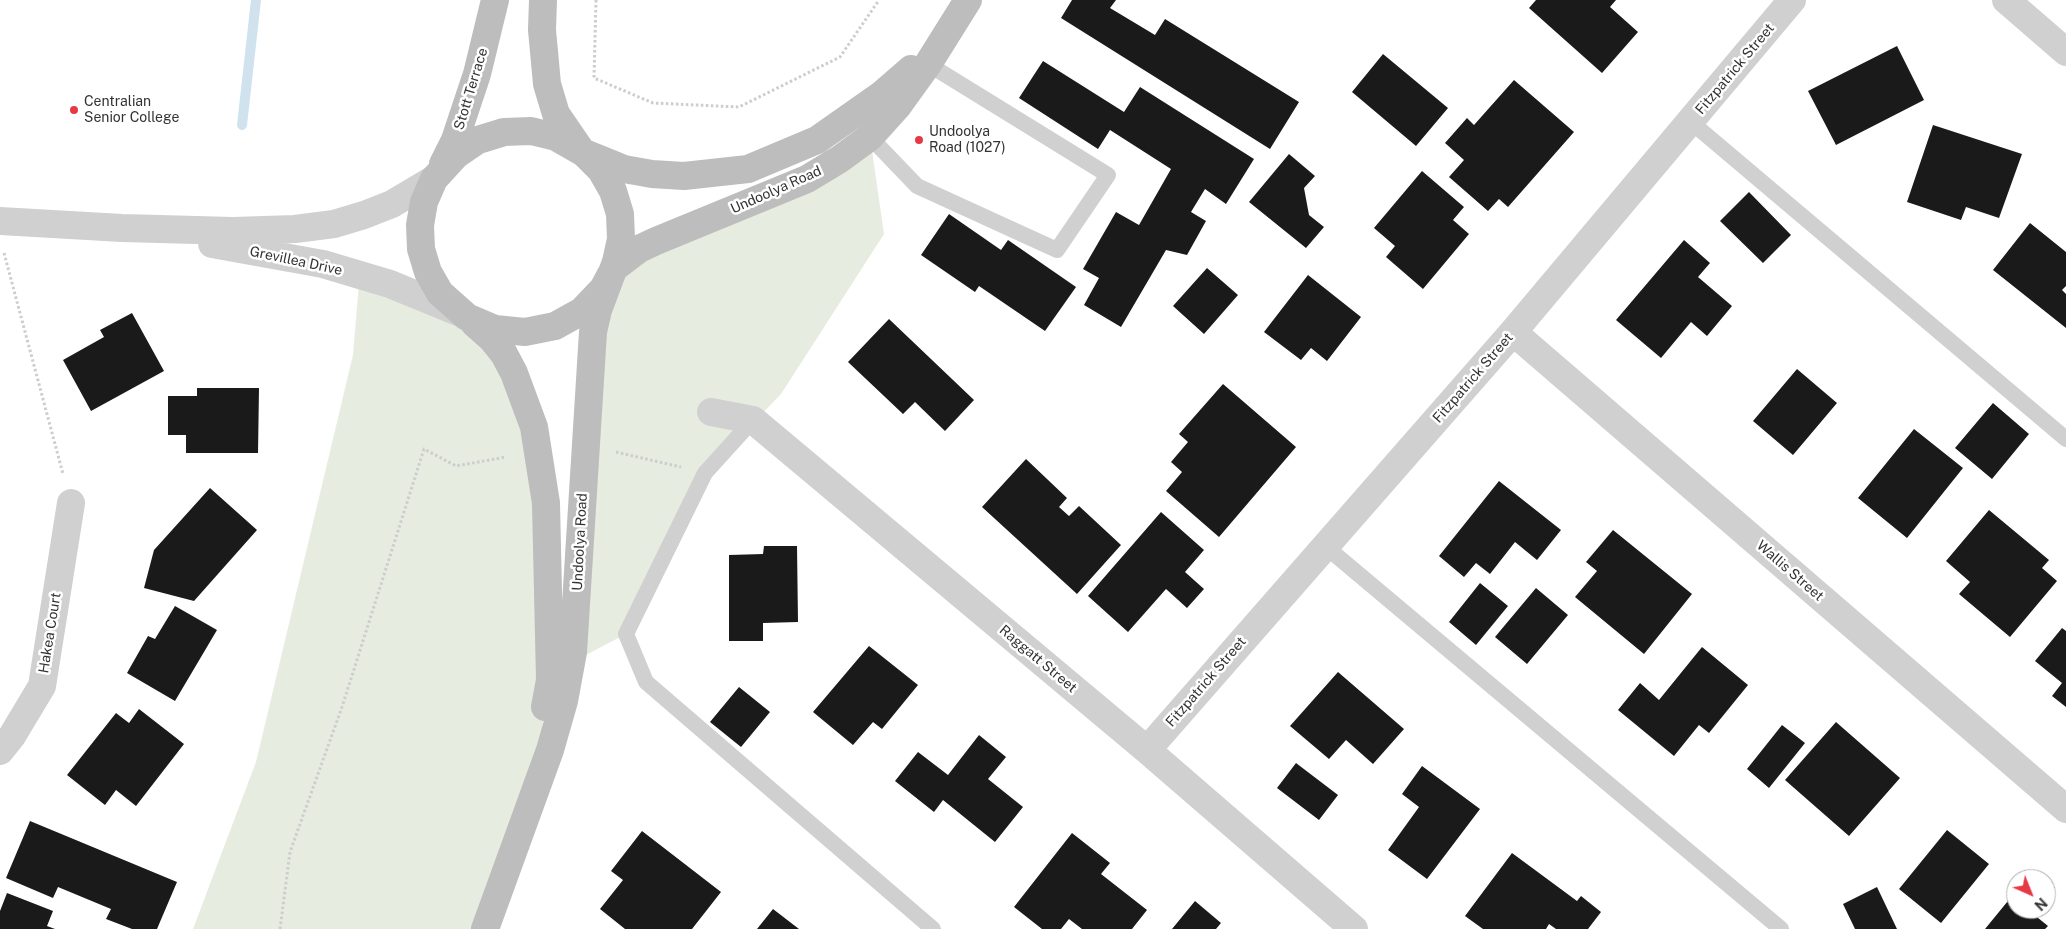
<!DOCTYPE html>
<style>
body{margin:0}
#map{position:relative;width:2066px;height:929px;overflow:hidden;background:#fff;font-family:"Public Sans",sans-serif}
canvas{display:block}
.north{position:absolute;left:2006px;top:869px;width:50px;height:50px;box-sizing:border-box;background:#fff;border:1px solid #adadad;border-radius:50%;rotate:136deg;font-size:14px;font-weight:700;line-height:20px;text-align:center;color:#333}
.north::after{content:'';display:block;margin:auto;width:18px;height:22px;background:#e63946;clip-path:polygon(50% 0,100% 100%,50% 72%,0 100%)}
</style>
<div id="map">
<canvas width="2066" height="929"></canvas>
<div class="north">N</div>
</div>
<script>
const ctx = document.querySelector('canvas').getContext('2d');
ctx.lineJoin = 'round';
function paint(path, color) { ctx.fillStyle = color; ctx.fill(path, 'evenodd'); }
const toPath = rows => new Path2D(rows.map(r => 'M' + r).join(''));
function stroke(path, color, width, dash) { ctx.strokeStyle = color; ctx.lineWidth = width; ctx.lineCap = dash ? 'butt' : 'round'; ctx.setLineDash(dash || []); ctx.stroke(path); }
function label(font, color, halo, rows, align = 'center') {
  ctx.font = font + ' "Public Sans",sans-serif'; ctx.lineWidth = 5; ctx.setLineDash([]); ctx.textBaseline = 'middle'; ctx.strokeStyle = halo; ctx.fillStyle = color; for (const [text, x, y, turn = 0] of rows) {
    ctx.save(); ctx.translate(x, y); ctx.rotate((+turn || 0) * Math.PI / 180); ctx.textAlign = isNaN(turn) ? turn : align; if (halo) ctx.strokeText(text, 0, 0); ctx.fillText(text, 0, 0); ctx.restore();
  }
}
const green = toPath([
 [870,137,884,234,781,394,705,473,626,634,580,658,611,274],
 [360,271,440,293,523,396,550,680,529,807,485,929,193,929,256,762,353,355]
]);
const stream = toPath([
 [242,125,256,0]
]);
const building = toPath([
 [1072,0,1116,0,1110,8,1155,35,1165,19,1299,102,1270,149,1061,18],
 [1536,0,1616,0,1610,7,1638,32,1602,73,1529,8],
 [1897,46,1924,100,1836,145,1808,91],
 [1383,54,1448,108,1416,146,1352,92],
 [1043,61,1124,112,1140,87,1254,159,1226,204,1205,189,1191,212,1206,221,1187,255,1166,250,1121,327,1084,305,1099,278,1083,269,1116,212,1139,225,1171,169,1110,130,1098,149,1019,98],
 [1514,80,1574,132,1508,207,1499,199,1488,211,1449,177,1464,160,1445,143,1467,118,1474,125],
 [1933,125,2022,154,1999,218,1966,207,1961,220,1907,202],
 [1289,154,1315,176,1304,188,1309,215,1324,227,1306,248,1249,202],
 [1422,171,1464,207,1453,220,1469,234,1423,289,1386,257,1395,246,1374,228],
 [1749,192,1791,235,1763,263,1720,221],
 [949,214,1001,250,1008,240,1076,287,1045,331,979,286,975,292,921,255],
 [2030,223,2066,252,2066,286,2062,290,2066,294,2066,328,1993,270],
 [1684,240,1710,263,1698,277,1732,306,1707,336,1691,322,1661,358,1616,320],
 [1207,268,1238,295,1204,334,1173,306],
 [1308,275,1361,317,1327,361,1311,348,1301,360,1264,332],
 [132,313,164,371,91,411,63,360,104,337,100,330],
 [889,319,974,400,945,431,915,402,903,414,848,362],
 [1797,369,1837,403,1793,455,1753,421],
 [1223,384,1296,447,1219,537,1166,491,1182,472,1171,462,1188,442,1179,434],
 [197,388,259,388,258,453,186,453,186,435,168,435,168,396,197,396],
 [1993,403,2029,434,1992,479,1955,448],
 [1914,429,1963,468,1907,538,1858,498],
 [1026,459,1067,498,1059,507,1069,516,1079,506,1121,545,1077,594,982,507],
 [1499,481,1561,530,1537,560,1515,542,1490,574,1476,563,1464,577,1439,556],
 [210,488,257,530,194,601,144,588,154,550],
 [1989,510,2049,560,2042,568,2057,581,2010,637,1959,594,1970,582,1946,561],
 [1161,512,1204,550,1185,572,1204,589,1187,608,1166,589,1128,632,1088,596],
 [1613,530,1692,594,1644,654,1575,597,1597,571,1586,562],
 [764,546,797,546,798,622,763,623,763,641,729,641,729,555,763,554],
 [1480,583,1508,606,1476,645,1449,622],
 [1536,588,1568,615,1527,664,1495,637],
 [175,606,217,630,175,701,127,673,148,636,155,639],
 [2062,628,2066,631,2066,707,2052,696,2062,683,2035,661],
 [869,646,918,685,882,729,873,722,853,745,813,712],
 [1702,647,1748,685,1709,733,1699,725,1674,756,1618,710,1640,683,1659,700],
 [1338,672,1404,729,1373,764,1346,740,1329,759,1290,726],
 [739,687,770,712,741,747,710,722],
 [139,709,184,744,136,806,116,790,105,805,67,775,116,713,129,723],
 [1836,722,1900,778,1849,836,1785,780],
 [1782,725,1805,743,1769,788,1747,769],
 [979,735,1006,757,988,779,1023,807,995,842,943,800,934,812,895,781,918,752,948,775],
 [1296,763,1338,795,1319,820,1277,788],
 [1422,766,1480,809,1427,879,1388,850,1419,807,1402,794],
 [30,821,177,882,157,929,132,929,106,919,111,909,58,887,53,898,6,878],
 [1947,830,1989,864,1941,923,1899,889],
 [642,831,721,892,692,929,625,929,600,909,623,880,611,871],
 [1072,833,1110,863,1101,874,1147,910,1132,929,1082,929,1069,919,1061,929,1042,929,1014,907],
 [1512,853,1577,901,1581,896,1601,912,1588,929,1556,929,1549,924,1546,929,1483,929,1465,916],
 [1877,887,1897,929,1855,929,1843,904],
 [7,893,53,911,47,926,55,929,0,929,0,911],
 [2012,896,2016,900,2016,909,2027,909,2048,926,2045,929,1985,929],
 [1195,901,1221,923,1216,929,1172,929],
 [773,909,799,929,757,929]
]);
const path = toPath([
 [596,0,594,78,653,103,739,107,840,57,879,0],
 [4,253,63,474],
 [616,452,681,467],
 [280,929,290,852,342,707,424,449,456,466,506,457]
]);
const lane = toPath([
 [1691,122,2066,439],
 [870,137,917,186,1057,250,1108,175,928,64],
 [753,420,705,473,626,634,646,682,933,929],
 [1325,546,1781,929]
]);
const street = toPath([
 [2006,0,2066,52],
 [0,221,122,228,233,231,295,229,334,224,364,215,392,204,434,179],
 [212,244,323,264,390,284,463,314],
 [1513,332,2066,809],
 [711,412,753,420,1147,750,1354,929],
 [1147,750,1513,332,1792,0],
 [0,751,12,736,42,686,71,503]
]);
const secondary = toPath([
 [543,0,542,30,547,84,556,114,580,149],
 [587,154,624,169,652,174,684,176,748,169,817,140,881,95,911,69],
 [443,164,455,140,477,74,495,0],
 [614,268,639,249,656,241,807,179,840,159,870,137,897,107,928,64,968,0],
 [474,323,492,339,504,354,514,373,534,427,546,503,550,680,545,707],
 [485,929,550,750,564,701,573,652,593,332,598,310,616,262,621,239,620,214,613,191,601,170,584,153,556,137,531,131,504,132,478,140,456,155,434,179,424,202,420,225,421,249,428,272,440,293,467,317,495,329,525,332,555,326,582,311,603,289,611,274]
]);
const markers = [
 [74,110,5,"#e63946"],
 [919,140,5,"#e63946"]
];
const streetNames = [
 ["Fitzpatrick Street",1735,69,-50],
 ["Stott Terrace",471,89,-73],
 ["Undoolya Road",776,190,-24],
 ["Grevillea Drive",296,261,12],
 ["Fitzpatrick Street",1473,378,-49],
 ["Undoolya Road",580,542,-87],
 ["Wallis Street",1790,571,41],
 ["Hakea Court",50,633,-81],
 ["Raggatt Street",1038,659,40],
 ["Fitzpatrick Street",1206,682,-49]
];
const poiNames = [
 ["Centralian",84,102],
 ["Senior College",84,118],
 ["Undoolya",929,132],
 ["Road (1027)",929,148]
];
paint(green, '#e6ecdf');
stroke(stream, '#cfe2ee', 10);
paint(building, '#1a1a1a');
stroke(path, '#cdcdcd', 3, [2.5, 2.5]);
stroke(lane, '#d0d0d0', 16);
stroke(street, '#d0d0d0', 28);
stroke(secondary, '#bdbdbd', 28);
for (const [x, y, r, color] of markers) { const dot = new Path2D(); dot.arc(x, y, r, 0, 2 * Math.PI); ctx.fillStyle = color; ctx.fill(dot); stroke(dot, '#fff', 2); }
label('14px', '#333', '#fff', streetNames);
label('14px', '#333', '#fff', poiNames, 'left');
</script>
